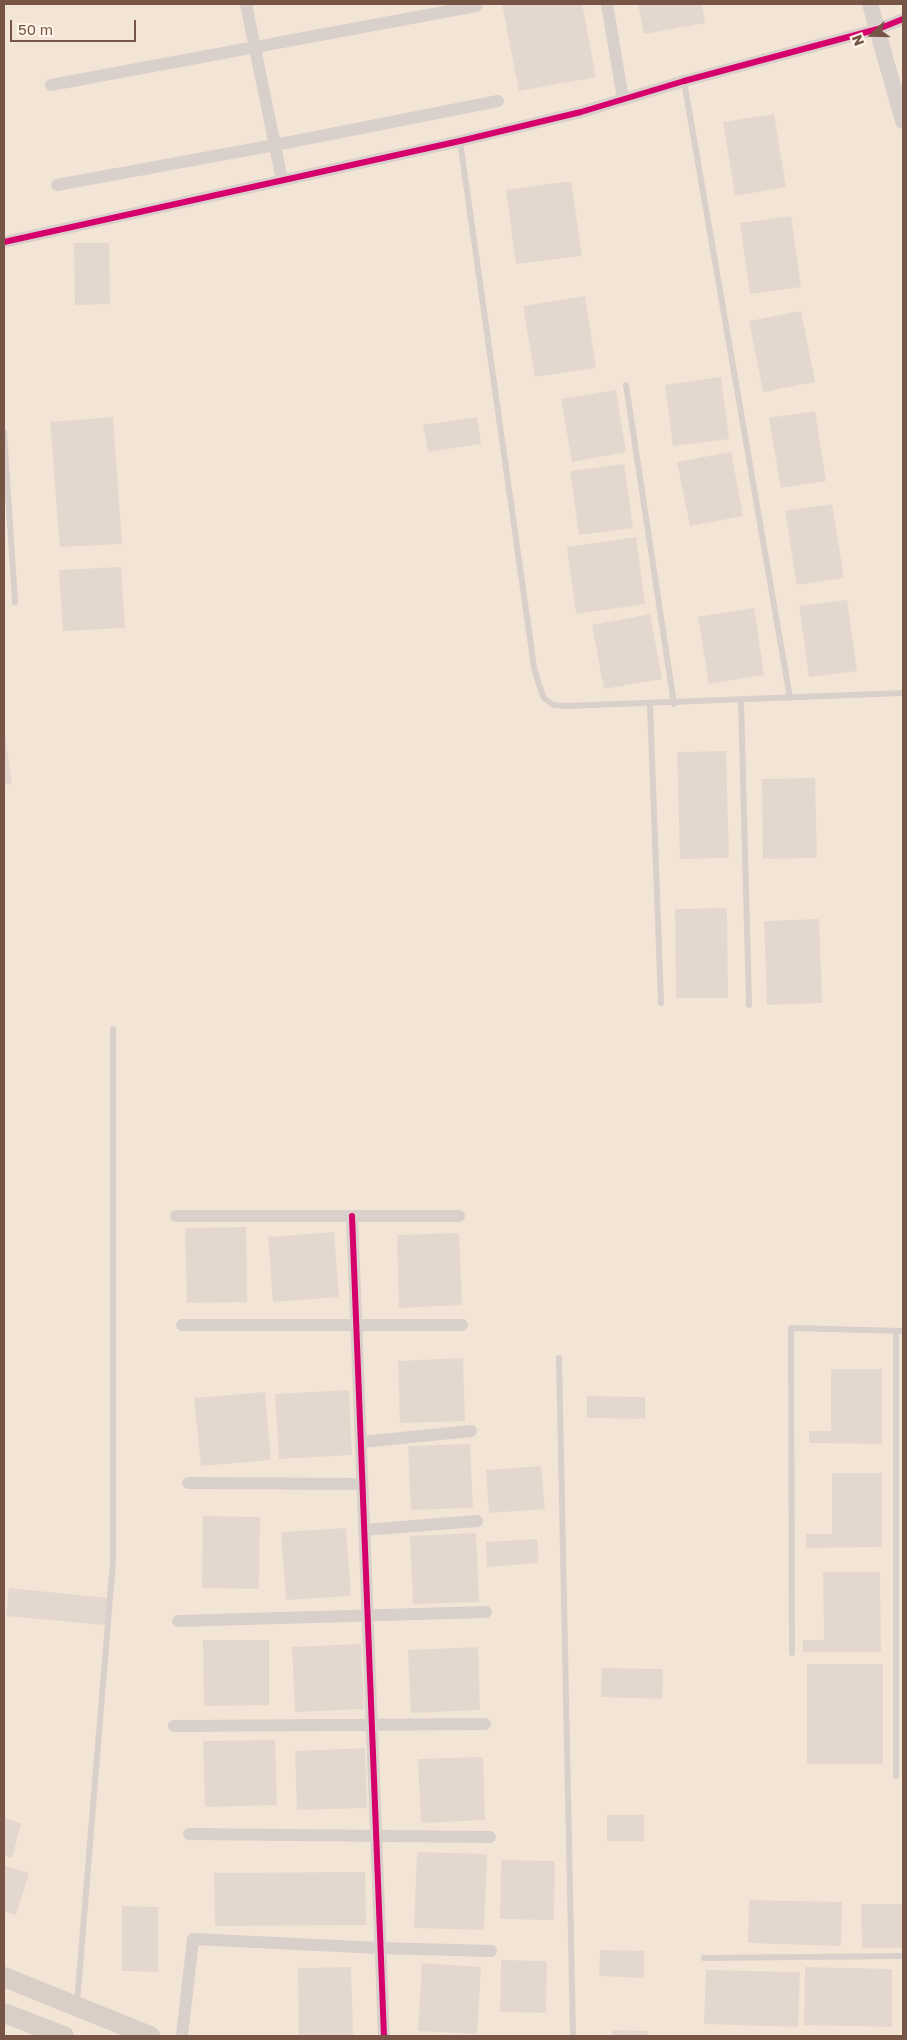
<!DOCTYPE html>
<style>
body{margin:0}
#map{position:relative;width:907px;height:2040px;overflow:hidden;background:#f7f0e7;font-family:"Golos Text",sans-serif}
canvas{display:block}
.frame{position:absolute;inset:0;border:5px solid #765546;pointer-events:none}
.north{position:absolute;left:847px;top:10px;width:50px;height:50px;-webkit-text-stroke:4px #fff5e8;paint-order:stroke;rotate:249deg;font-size:14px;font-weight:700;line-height:20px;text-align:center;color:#765546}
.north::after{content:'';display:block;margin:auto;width:18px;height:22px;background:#765546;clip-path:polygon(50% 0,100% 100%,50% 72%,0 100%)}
.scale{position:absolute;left:10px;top:20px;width:126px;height:22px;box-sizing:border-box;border:2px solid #765546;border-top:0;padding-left:6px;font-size:15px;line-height:18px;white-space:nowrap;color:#765546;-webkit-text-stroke:4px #fff5e8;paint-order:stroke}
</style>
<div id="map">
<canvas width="907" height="2040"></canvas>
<div class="frame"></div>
<div class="north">N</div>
<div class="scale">50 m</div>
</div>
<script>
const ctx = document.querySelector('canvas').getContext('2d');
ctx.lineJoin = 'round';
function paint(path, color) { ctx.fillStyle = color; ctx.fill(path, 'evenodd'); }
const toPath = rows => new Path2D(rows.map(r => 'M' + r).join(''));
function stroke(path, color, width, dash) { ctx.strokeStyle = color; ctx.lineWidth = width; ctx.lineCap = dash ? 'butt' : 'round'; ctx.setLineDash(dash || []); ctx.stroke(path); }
const residential = toPath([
 [4,4,903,4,903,2036,4,2036]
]);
const building = toPath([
 [502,4,582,4,596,77,519,91],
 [638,4,702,4,705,23,644,34],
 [774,114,786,187,735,196,723,122],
 [571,181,582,256,516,264,506,190],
 [791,216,801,287,750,294,740,223],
 [74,243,109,243,110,304,75,305],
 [585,296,596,368,535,377,523,306],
 [801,311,815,382,763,392,749,321],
 [721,377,729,439,673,446,665,385],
 [616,390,626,452,572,462,561,399],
 [815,411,826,481,781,488,769,418],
 [113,417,122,544,60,547,50,422],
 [477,417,481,444,428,452,423,425],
 [731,452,743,516,690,526,677,462],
 [624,464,633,528,579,535,570,471],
 [832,504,844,578,797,585,785,511],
 [636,537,645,604,576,614,567,547],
 [121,567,125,628,63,631,59,570],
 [847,600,857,671,809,677,799,606],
 [754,608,764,675,709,684,698,617],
 [650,614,662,679,604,689,592,625],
 [4,728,12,784,4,785],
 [726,751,729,858,680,859,677,752],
 [815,778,817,858,763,859,762,779],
 [727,908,728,998,676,998,675,909],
 [819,919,822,1003,767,1005,764,921],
 [246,1227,247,1302,187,1303,185,1228],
 [334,1232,339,1297,273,1302,268,1237],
 [459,1233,462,1305,399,1308,397,1235],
 [463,1358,465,1421,400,1423,398,1361],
 [831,1369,882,1369,882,1444,809,1443,809,1431,831,1431],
 [349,1390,352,1455,279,1459,275,1394],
 [265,1392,271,1460,201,1466,194,1398],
 [587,1396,645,1397,645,1419,587,1418],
 [470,1444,473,1508,411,1510,408,1446],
 [541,1466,545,1509,489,1513,486,1470],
 [832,1473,882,1473,882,1547,806,1548,806,1534,832,1534],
 [203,1516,260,1517,259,1589,202,1588],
 [346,1528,351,1596,286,1600,281,1532],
 [476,1533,479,1602,413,1604,410,1536],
 [537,1539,539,1563,487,1567,486,1542],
 [823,1572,880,1572,881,1652,803,1652,803,1640,824,1640],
 [9,1588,108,1598,105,1625,6,1616],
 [203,1640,269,1640,269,1705,204,1706],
 [361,1644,364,1709,295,1712,292,1647],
 [478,1647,480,1710,411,1713,408,1650],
 [807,1664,883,1664,883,1764,807,1764],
 [602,1668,663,1669,662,1699,601,1697],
 [275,1740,277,1805,205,1807,203,1741],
 [365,1748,367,1808,297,1810,295,1751],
 [483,1757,485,1820,421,1823,418,1759],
 [607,1815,644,1815,644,1841,607,1841],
 [4,1818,21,1823,12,1858,4,1856],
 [417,1852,487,1854,484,1930,414,1928],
 [501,1860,555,1861,554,1920,500,1919],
 [4,1866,29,1873,16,1915,4,1912],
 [365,1872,366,1925,215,1926,214,1873],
 [749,1900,842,1902,841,1946,748,1943],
 [861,1904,903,1904,903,1948,862,1948],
 [122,1906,158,1907,158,1972,122,1971],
 [600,1950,644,1951,644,1978,599,1976],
 [501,1960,547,1961,546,2013,500,2012],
 [422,1963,481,1967,477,2034,418,2031],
 [351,1967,353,2035,299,2036,298,1968],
 [805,1967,892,1969,892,2027,804,2025],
 [706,1970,800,1972,798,2027,704,2024],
 [612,2030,648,2031,648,2036,612,2036]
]);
const service = toPath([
 [684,81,790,698],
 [460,141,534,667,539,685,544,698,553,705,566,706,903,693],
 [626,385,674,704],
 [4,432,15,602],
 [741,701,749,1005],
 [650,705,661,1003],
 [896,1332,896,1776],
 [559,1358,573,2036],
 [792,1653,791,1328,903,1331],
 [704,1958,903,1956],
 [77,2003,113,1561,113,1029]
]);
const minor = toPath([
 [246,4,282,180],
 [607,4,623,99],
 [51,85,476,6],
 [57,185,275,145,498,101],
 [4,242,460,141,581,112,684,81,878,29,903,19],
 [176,1216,459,1216],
 [352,1216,384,2036],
 [182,1325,462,1325],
 [361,1442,471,1431],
 [188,1483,362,1484],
 [364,1530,477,1521],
 [178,1621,486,1612],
 [174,1726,485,1724],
 [189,1834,490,1837],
 [182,2036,193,1939,380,1948,491,1951]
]);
const tertiary = toPath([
 [870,4,903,121]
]);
const primary = toPath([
 [4,1977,150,2036],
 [4,2013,64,2036]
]);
const cycleway = toPath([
 [4,242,460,141,581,112,684,81,878,29,903,19],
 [352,1216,384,2036]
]);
paint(residential, '#f3e5d6');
paint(building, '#e4d8ce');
stroke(service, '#dad0cb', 6);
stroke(minor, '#dad0cb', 12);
stroke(tertiary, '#dad0cb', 16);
stroke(primary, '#dacfc6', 20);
stroke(cycleway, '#d6006c', 6);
</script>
